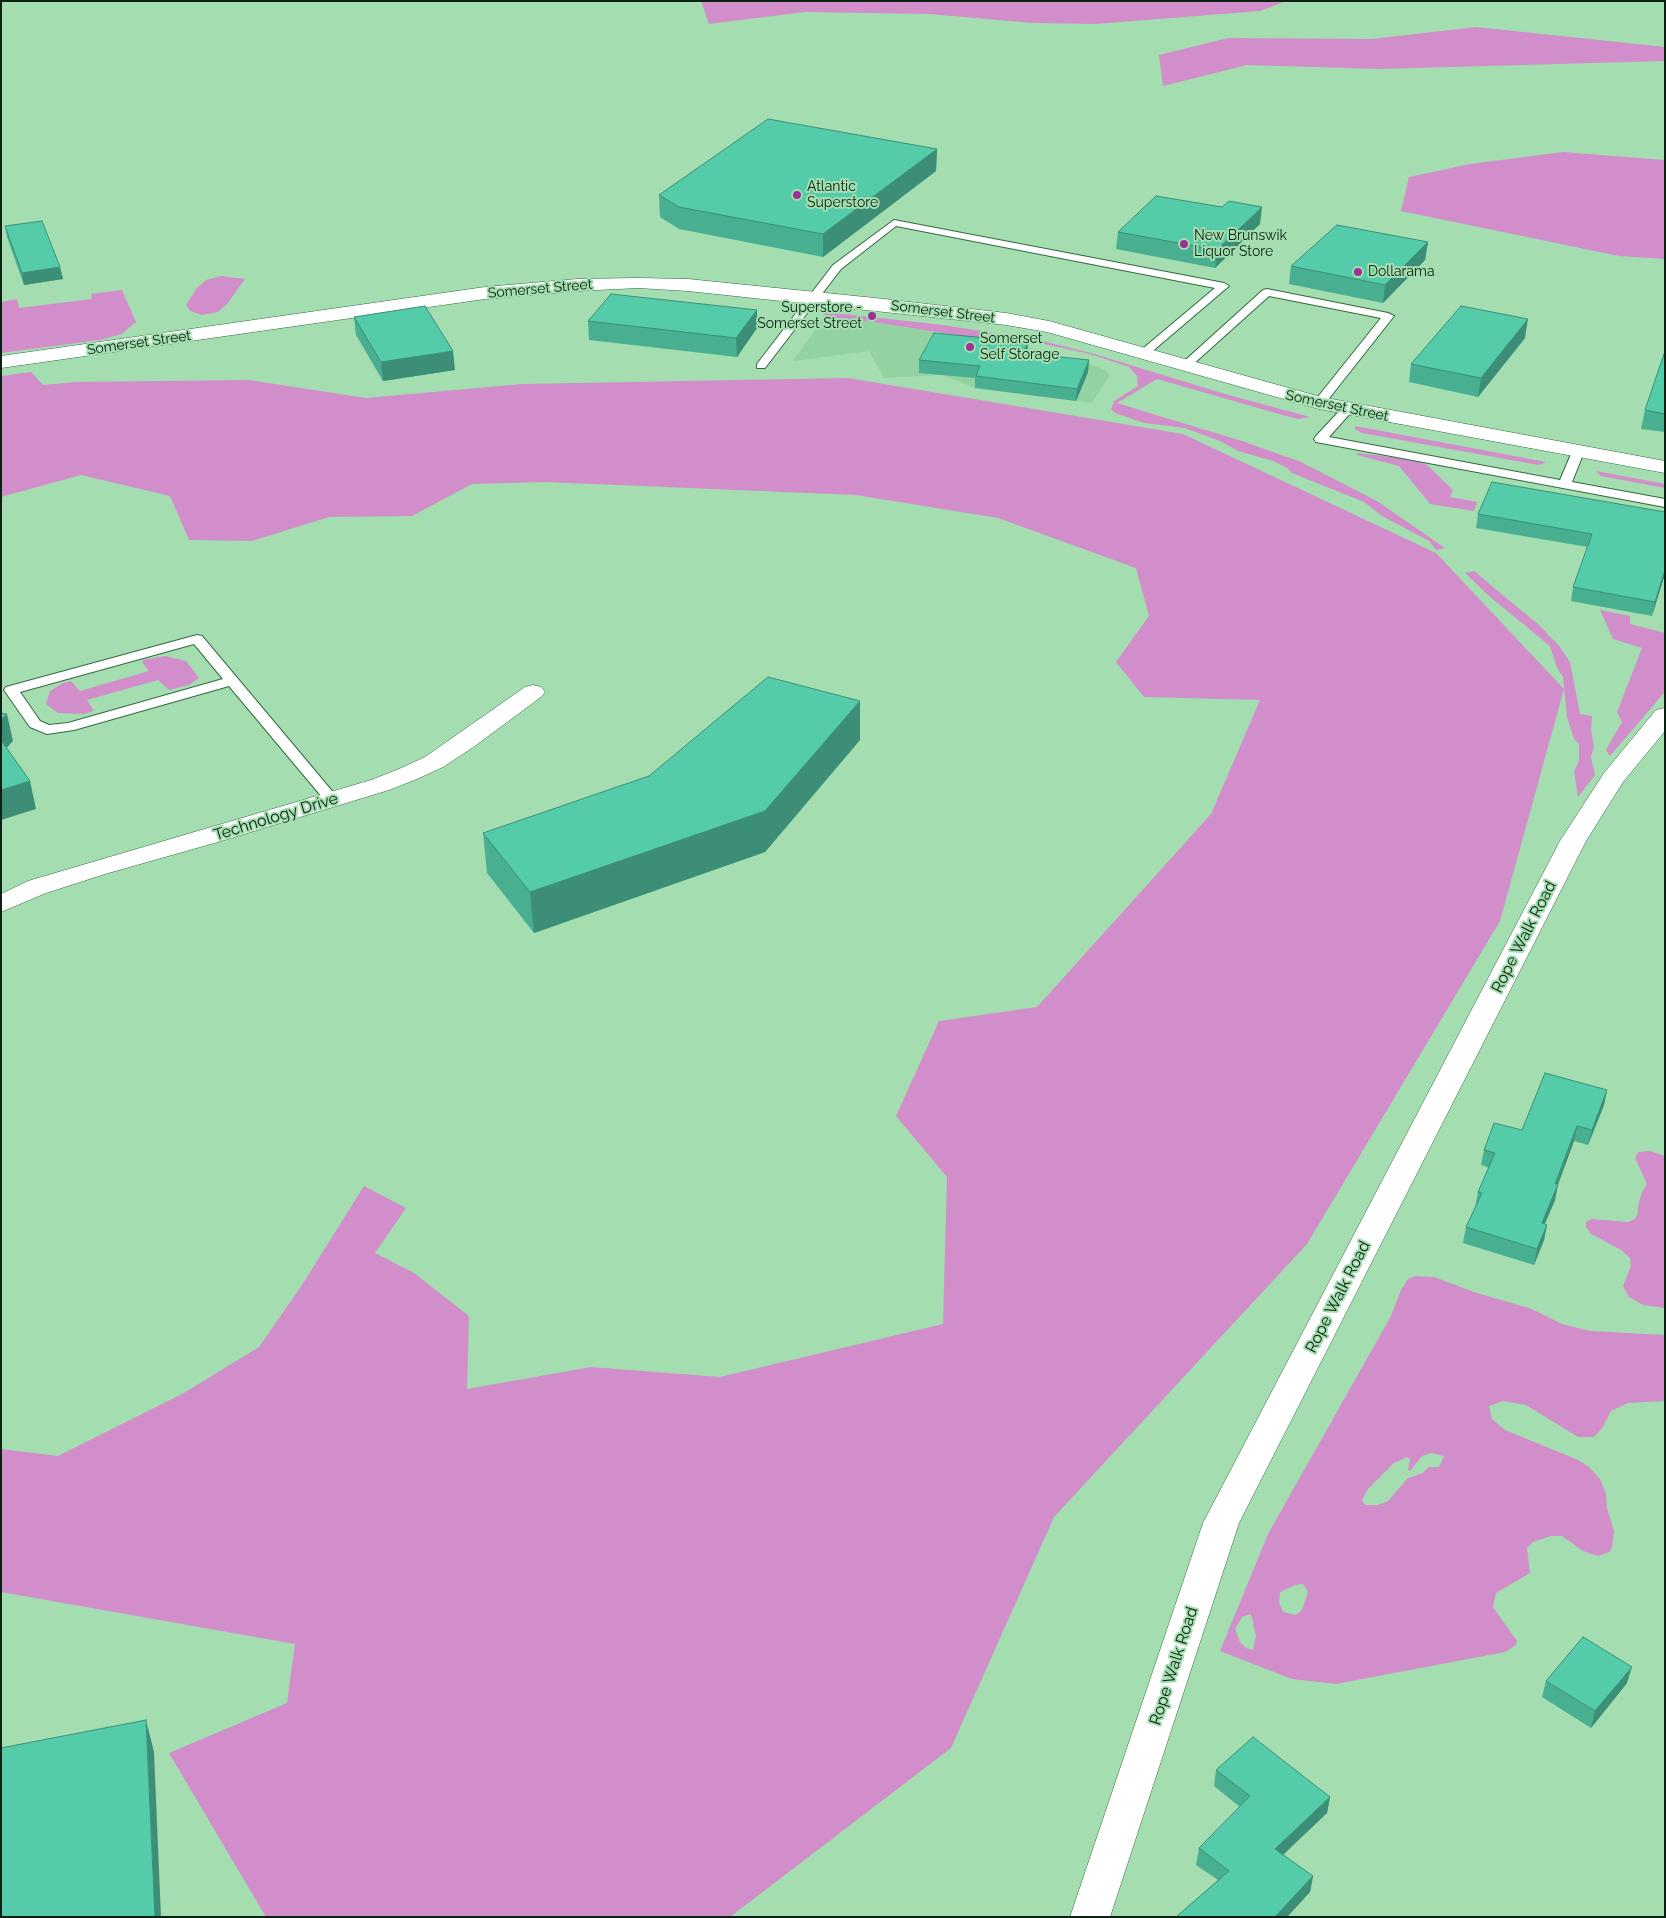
<!DOCTYPE html>
<style>
body{margin:0}
#map{position:relative;width:1666px;height:1918px;overflow:hidden;background:#a4deb0;font-family:Raleway,sans-serif}
canvas{display:block}
.frame{position:absolute;inset:0;border:2px solid #0b2212;pointer-events:none}
</style>
<div id="map">
<canvas width="1666" height="1918"></canvas>
<div class="frame"></div>
</div>
<script>
const ctx = document.querySelector('canvas').getContext('2d');
ctx.lineJoin = 'round';
function paint(path, color) { ctx.fillStyle = color; ctx.fill(path, 'evenodd'); }
const toPath = rows => new Path2D(rows.map(r => 'M' + r).join(''));
function stroke(path, color, width, dash) { ctx.strokeStyle = color; ctx.lineWidth = width; ctx.lineCap = dash ? 'butt' : 'round'; ctx.setLineDash(dash || []); ctx.stroke(path); }
function label(font, color, halo, rows, align = 'center') {
  ctx.font = font + ' Raleway,sans-serif'; ctx.lineWidth = 4; ctx.setLineDash([]); ctx.textBaseline = 'middle'; ctx.strokeStyle = halo; ctx.fillStyle = color; for (const [text, x, y, turn = 0] of rows) {
    ctx.save(); ctx.translate(x, y); ctx.rotate((+turn || 0) * Math.PI / 180); ctx.textAlign = isNaN(turn) ? turn : align; if (halo) ctx.strokeText(text, 0, 0); ctx.fillText(text, 0, 0); ctx.restore();
  }
}
const built = toPath([
 [823,318,853,319,1037,349,1099,367,1107,371,1109,376,1092,403,975,388,943,375,884,378,869,351,793,361]
]);
const green = toPath([
 [701,1,1286,1,1260,11,1095,24,1033,23,929,14,805,12,709,24],
 [1476,27,1665,47,1665,61,1379,69,1247,65,1163,86,1159,55,1228,38,1372,39],
 [1563,152,1665,160,1665,259,1619,256,1401,211,1409,177,1470,164],
 [221,276,245,279,227,304,218,312,202,315,190,311,186,305,197,288,206,280],
 [122,290,136,322,122,334,100,340,1,353,1,302,17,299,19,308,92,299,91,294],
 [826,312,943,325,1038,340,1091,353,1225,394,1310,417,1299,419,1286,416,1157,379,1117,403,1245,442,1301,462,1377,501,1445,548,1436,550,1429,541,1382,516,1364,502,1292,473,1287,468,1273,461,1238,451,1222,442,1185,428,1144,423,1115,413,1111,409,1114,401,1138,386,1137,376,1129,367,1090,354,1012,337,1007,343,853,319,823,318],
 [31,372,43,385,75,382,249,380,366,398,522,384,848,378,1183,434,1436,553,1564,689,1500,921,1307,1244,1054,1517,951,1748,730,1917,266,1917,169,1753,287,1703,295,1644,1,1592,1,1449,58,1456,184,1393,259,1347,302,1285,364,1186,406,1208,375,1253,414,1273,469,1316,467,1389,591,1367,720,1377,943,1324,947,1177,896,1116,939,1021,1037,1007,1211,814,1260,700,1144,697,1116,662,1149,616,1136,568,998,518,856,495,546,482,472,484,412,516,329,517,252,541,189,540,170,496,81,475,1,497,1,376],
 [1355,426,1546,462,1540,465,1533,464,1362,433,1355,429],
 [1357,453,1408,459,1426,464,1453,490,1450,497,1477,502,1474,511,1430,504,1399,466,1357,455],
 [1596,471,1665,484,1665,488,1601,476],
 [1474,571,1539,625,1560,647,1570,662,1580,714,1592,716,1591,729,1594,747,1591,757,1595,775,1578,797,1574,771,1579,761,1579,744,1574,739,1567,717,1563,677,1557,668,1550,646,1489,596,1465,573],
 [1600,610,1630,616,1630,624,1665,633,1665,692,1610,756,1606,750,1622,722,1617,712,1642,648,1613,639],
 [165,656,186,661,199,678,189,685,169,690,158,680,87,700,94,711,83,714,58,713,46,704,50,691,63,683,71,681,80,691,149,671,142,662,143,660],
 [1650,1151,1665,1156,1665,1308,1643,1305,1629,1297,1623,1286,1631,1266,1630,1258,1621,1250,1591,1234,1586,1227,1586,1222,1591,1219,1628,1222,1635,1219,1638,1213,1638,1206,1642,1192,1647,1184,1635,1158,1638,1152],
 [1416,1276,1434,1277,1474,1292,1532,1309,1562,1324,1590,1331,1665,1335,1665,1401,1628,1403,1611,1411,1603,1427,1594,1437,1578,1437,1526,1405,1503,1401,1489,1406,1492,1419,1505,1430,1576,1459,1588,1466,1600,1479,1606,1494,1607,1508,1614,1531,1612,1548,1609,1552,1598,1556,1583,1551,1562,1536,1551,1536,1533,1542,1527,1548,1530,1573,1496,1593,1493,1607,1517,1641,1516,1645,1505,1652,1336,1684,1292,1679,1220,1651,1268,1534,1391,1316,1401,1290,1408,1279],
 [1432,1453,1444,1456,1439,1467,1428,1467,1423,1473,1408,1478,1388,1501,1378,1505,1365,1505,1362,1500,1368,1489,1394,1463,1407,1457,1410,1459,1408,1470,1410,1471,1422,1456],
 [1303,1584,1308,1592,1302,1610,1296,1615,1283,1612,1279,1602,1280,1592,1295,1585],
 [1251,1614,1256,1636,1253,1650,1246,1648,1240,1642,1235,1629,1242,1617]
]);
const service = toPath([
 [894,220,1224,283,1229,286,1148,355,1144,356,1138,353,1140,351,1215,288,896,226,841,269,765,368,757,368,757,364,833,265,894,220],
 [1267,289,1388,313,1394,316,1323,406,1315,406,1313,403,1381,318,1269,296,1190,367,1186,368,1180,365,1263,290,1267,289],
 [1348,405,1354,409,1329,437,1560,480,1572,452,1578,448,1584,452,1572,482,1665,499,1665,507,1316,442,1314,439,1316,436,1344,406,1348,405],
 [197,635,202,636,337,797,339,800,337,803,327,803,229,686,74,730,47,734,30,727,4,690,6,687,197,635],
 [194,644,223,679,68,723,49,725,40,721,20,692,194,644]
]);
const minor = toPath([
 [533,685,541,687,545,692,541,697,472,748,443,767,417,779,389,790,218,842,105,874,46,893,1,912,1,894,28,881,371,780,399,769,425,757,525,687,533,685],
 [1665,708,1665,731,1623,782,1586,841,1239,1523,1110,1917,1070,1917,1203,1523,1560,841,1604,773,1656,710,1665,708]
]);
const secondary = toPath([
 [638,278,688,279,875,298,1006,313,1049,321,1321,397,1665,461,1665,473,1319,409,1047,332,1006,325,688,291,638,288,577,291,485,299,1,368,1,356,485,287,577,279,638,278]
]);
const wall = toPath([
 [937,149,936,171,823,257,679,229,660,217,659,195],
 [1260,224,1215,268,1116,249,1118,232],
 [5,226,60,267,63,279,24,285,7,237],
 [1428,242,1425,260,1383,303,1289,284,1291,266],
 [757,310,757,328,737,357,589,340,588,321],
 [354,317,455,370,383,381,356,335],
 [1525,338,1478,397,1409,382,1411,364],
 [1028,342,1027,354,1089,360,1088,372,1076,401,975,388,975,378,919,373,919,360],
 [1665,351,1665,432,1641,429,1645,410],
 [1665,512,1665,574,1652,616,1571,601,1573,587,1588,547,1476,528,1478,514],
 [860,740,765,852,534,933,487,873,483,833],
 [1607,1090,1604,1105,1588,1145,1574,1141,1558,1184,1555,1200,1545,1224,1547,1225,1544,1240,1534,1265,1463,1243,1466,1227,1475,1208,1478,1192,1489,1168,1481,1165,1484,1150,1522,1130],
 [1546,1681,1627,1683,1591,1728,1542,1697],
 [1216,1770,1330,1797,1327,1813,1283,1855,1313,1876,1310,1892,1287,1917,1176,1917,1218,1880,1196,1865,1199,1848,1240,1807,1214,1786]
]);
const shadedWall = toPath([
 [937,149,936,171,823,257,823,234],
 [1262,207,1260,224,1215,268,1217,250],
 [1428,242,1425,260,1383,303,1385,285],
 [60,267,63,279,24,285,22,273],
 [757,310,757,328,737,357,736,338],
 [1528,319,1525,338,1478,397,1481,378],
 [1028,342,1027,355,1023,353],
 [453,351,455,370,383,381,381,362],
 [1089,360,1088,372,1076,401,1077,389],
 [1665,570,1665,574,1652,616,1655,602],
 [860,701,860,740,765,852,534,933,530,892],
 [7,714,13,741,1,754,1,720],
 [30,781,36,809,1,820,1,790],
 [1607,1090,1604,1105,1588,1145,1592,1130],
 [1577,1126,1574,1141,1556,1190,1558,1184,1555,1200,1538,1239,1542,1223],
 [1547,1225,1544,1240,1534,1265,1537,1249],
 [1632,1667,1627,1683,1591,1728,1595,1711],
 [146,1720,154,1752,161,1917,155,1917],
 [1330,1797,1327,1813,1272,1865,1275,1849],
 [1313,1876,1310,1892,1287,1917,1275,1917]
]);
const building = toPath([
 [768,119,937,149,823,234,679,207,659,195,768,119],
 [1156,196,1222,207,1229,201,1262,207,1217,250,1118,232,1156,196],
 [42,221,60,267,22,273,5,226,42,221],
 [1337,225,1428,242,1385,285,1291,266,1337,225],
 [611,294,757,310,736,338,588,321,611,294],
 [425,306,453,351,381,362,354,317,425,306],
 [1461,306,1528,319,1481,378,1411,364,1461,306],
 [934,333,1028,342,1023,353,1089,360,1077,389,976,376,980,366,919,360,934,333],
 [1665,351,1665,414,1645,410,1665,351],
 [1492,482,1665,512,1665,570,1655,602,1573,587,1592,534,1478,514,1492,482],
 [768,677,860,701,765,811,530,892,483,833,649,776,768,677],
 [1,713,7,714,1,720,1,713],
 [1,740,30,781,1,790,1,740],
 [1545,1073,1607,1090,1592,1130,1577,1126,1555,1184,1558,1184,1542,1223,1547,1225,1537,1249,1466,1227,1482,1193,1478,1192,1495,1153,1484,1150,1494,1123,1522,1130,1545,1073],
 [1583,1637,1632,1667,1595,1711,1546,1681,1583,1637],
 [146,1720,155,1917,1,1917,1,1748,146,1720],
 [1253,1737,1330,1797,1275,1849,1313,1876,1275,1917,1176,1917,1229,1871,1199,1848,1250,1796,1216,1770,1253,1737]
]);
const markers = [
 [797,195,5,"#9b3295"],
 [1184,244,5,"#9b3295"],
 [1358,272,5,"#9b3295"],
 [872,316,5,"#9b3295"],
 [970,347,5,"#9b3295"]
];
const farPoinames = [
 ["Atlantic",807,187],
 ["Superstore",807,203],
 ["New Brunswik",1194,236],
 ["Liquor Store",1194,252],
 ["Dollarama",1368,272],
 ["Superstore -",862,308,"right"],
 ["Somerset Street",862,324,"right"],
 ["Somerset",980,339],
 ["Self Storage",980,355]
];
const farStreetnames = [
 ["Somerset Street",540,289,-5],
 ["Somerset Street",943,312,7],
 ["Somerset Street",139,343,-8],
 ["Somerset Street",1337,406,12]
];
const streetNames = [
 ["Technology Drive",276,817,-17],
 ["Rope Walk Road",1524,937,-63],
 ["Rope Walk Road",1338,1297,-63],
 ["Rope Walk Road",1174,1666,-72]
];
paint(built, '#93d3a1');
paint(green, '#d18eca');
stroke(service, '#336a41', 2);
stroke(minor, '#336a41', 1);
stroke(secondary, '#336a41', 1);
paint(service, '#fff');
paint(minor, '#fff');
paint(secondary, '#fff');
paint(wall, '#49af91');
paint(shadedWall, '#3c8f76');
paint(building, '#55cca9');
stroke(building, '#3c8f76', 1);
for (const [x, y, r, color] of markers) { const dot = new Path2D(); dot.arc(x, y, r, 0, 2 * Math.PI); ctx.fillStyle = color; ctx.fill(dot); stroke(dot, '#a4deb0', 2); }
label('14px', '#0b2212', '#a4deb0', farPoinames, 'left');
label('14px', '#0b2212', '#a4deb0', farStreetnames);
label('16px', '#0b2212', '#a4deb0', streetNames);
</script>
